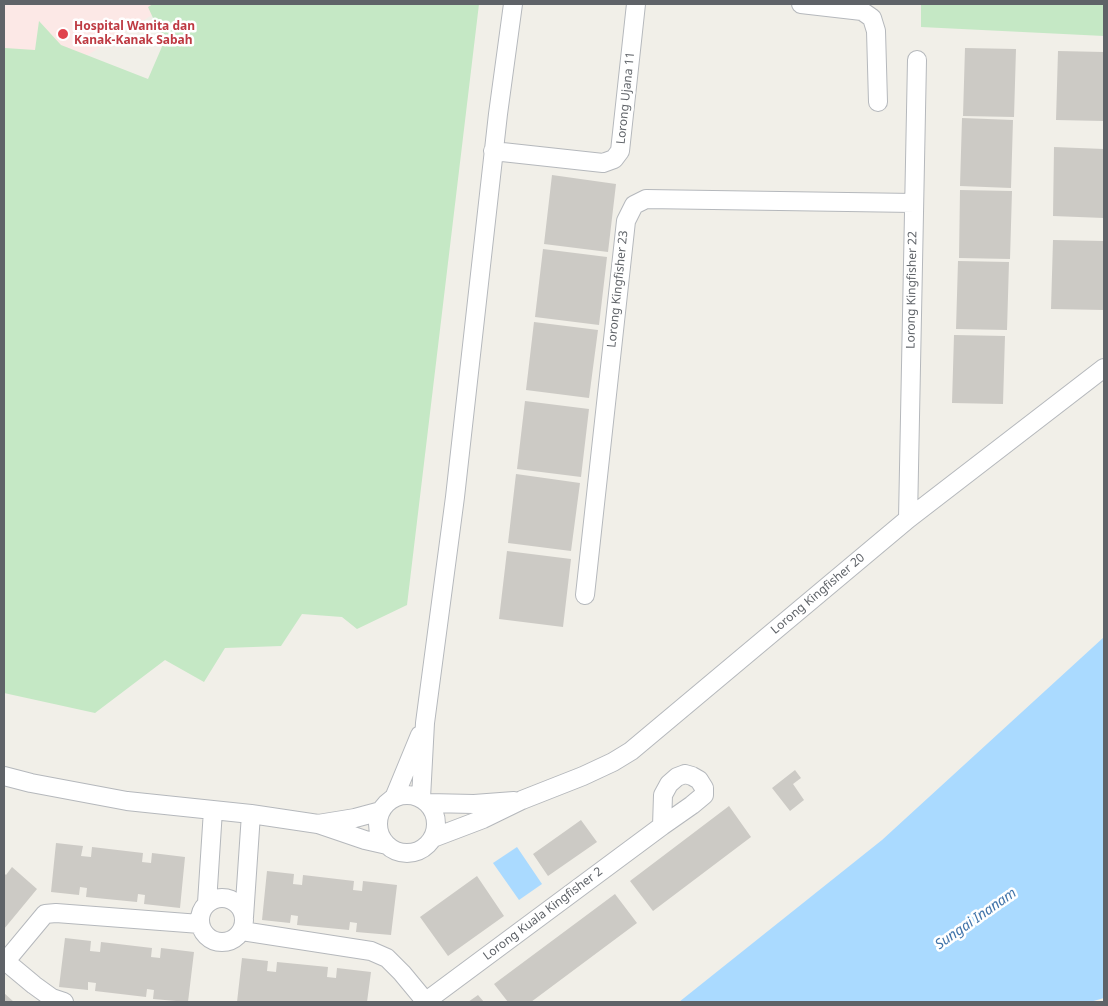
<!DOCTYPE html>
<style>
body{margin:0}
#map{position:relative;width:1108px;height:1006px;overflow:hidden;background:#f1efe8;font-family:"Noto Sans",sans-serif}
canvas{display:block}
.frame{position:absolute;inset:0;border:5px solid #5f6368;pointer-events:none}
</style>
<div id="map">
<canvas width="1108" height="1006"></canvas>
<div class="frame"></div>
</div>
<script>
const ctx = document.querySelector('canvas').getContext('2d');
ctx.lineJoin = 'round';
function paint(path, color) { ctx.fillStyle = color; ctx.fill(path, 'evenodd'); }
const toPath = rows => new Path2D(rows.map(r => 'M' + r).join(''));
function stroke(path, color, width, dash) { ctx.strokeStyle = color; ctx.lineWidth = width; ctx.lineCap = dash ? 'butt' : 'round'; ctx.setLineDash(dash || []); ctx.stroke(path); }
function label(font, color, halo, rows, align = 'center') {
  ctx.font = font + ' "Noto Sans",sans-serif'; ctx.lineWidth = 5; ctx.setLineDash([]); ctx.textBaseline = 'middle'; ctx.strokeStyle = halo; ctx.fillStyle = color; for (const [text, x, y, turn = 0] of rows) {
    ctx.save(); ctx.translate(x, y); ctx.rotate((+turn || 0) * Math.PI / 180); ctx.textAlign = isNaN(turn) ? turn : align; if (halo) ctx.strokeText(text, 0, 0); ctx.fillText(text, 0, 0); ctx.restore();
  }
}
const medical = toPath([
 [4,4,170,4,52,77,4,63]
]);
const green = toPath([
 [153,4,479,4,407,605,357,629,342,617,302,614,281,646,225,648,204,682,165,660,95,713,4,693,4,38,5,48,35,50,39,21,61,45,148,79,164,42,148,7],
 [921,4,1104,4,1104,36,921,27]
]);
const water = toPath([
 [1104,637,1104,998,1090,1002,679,1002,882,840],
 [517,847,542,884,519,900,493,863]
]);
const building = toPath([
 [965,48,1016,49,1014,117,963,116],
 [1058,51,1104,52,1104,121,1056,120],
 [962,118,1013,120,1011,188,960,186],
 [1054,147,1104,149,1104,218,1053,216],
 [552,175,616,184,608,252,544,244],
 [960,190,1012,191,1010,259,959,258],
 [1053,240,1104,241,1104,310,1051,309],
 [543,249,607,257,599,325,535,317],
 [958,261,1009,262,1007,330,956,329],
 [534,322,598,330,589,398,526,390],
 [954,335,1005,336,1003,404,952,403],
 [525,401,589,409,581,477,517,469],
 [516,474,580,483,571,551,508,543],
 [507,551,571,559,563,627,499,619],
 [795,770,801,778,793,784,804,800,790,811,772,788],
 [729,806,751,837,653,911,630,881],
 [581,820,597,842,548,876,533,854],
 [56,843,83,846,81,856,91,857,92,847,143,853,142,862,151,863,152,853,185,857,180,908,144,904,145,895,138,894,137,902,86,897,87,888,80,887,79,895,51,892],
 [12,867,37,889,4,929,4,873,6,875],
 [267,871,294,874,293,884,302,885,303,875,354,881,353,890,362,891,363,881,397,885,391,935,356,932,357,923,350,922,349,930,297,925,298,916,291,915,290,923,262,920],
 [477,876,504,916,448,956,420,917],
 [615,894,637,923,531,1002,508,1002,494,984],
 [65,938,91,941,90,951,100,952,101,942,152,948,151,957,160,958,161,948,194,952,188,1002,153,999,154,990,147,989,146,997,95,991,96,983,88,982,88,990,59,987],
 [242,958,268,961,267,971,276,972,277,962,328,967,327,977,336,978,337,968,371,972,367,1002,237,1002],
 [4,993,14,1002,4,1002],
 [478,995,484,1002,468,1002]
]);
const minor = toPath([
 [801,4,862,11,872,18,876,31,878,102],
 [493,151,603,163,614,159,620,151,636,4],
 [908,519,917,60],
 [585,595,626,221,634,205,646,199,914,203],
 [685,774,692,776,699,780,704,788,704,795,692,805,662,826,663,795,669,784,677,777,685,774],
 [4,776,31,783,127,801,251,814,318,824,365,840,387,845],
 '378 824a29 29 0 1 1 58 0a29 29 0 1 1-58 0Z',
 [394,798,420,735],
 [421,798,425,723,455,497,498,114,513,4],
 [428,803,474,804,514,801],
 [318,824,355,818,381,811],
 [433,838,483,819,522,800,583,776,613,762,631,751,908,519,1104,368],
 '200 920a22 22 0 1 1 44 0a22 22 0 1 1-44 0Z',
 [207,903,213,810],
 [244,917,251,814],
 [242,931,371,951,387,958,402,973,426,1002],
 [4,960,34,985,52,998,64,1002],
 [5,962,45,914,56,913,200,924],
 [425,1002,662,826]
]);
const markers = [
 [63,34,6,"#e0444e"]
];
const healthNames = [
 ["Hospital Wanita dan",74,27],
 ["Kanak-Kanak Sabah",74,41]
];
const streetNames = [
 ["Lorong Ujana 11",626,98,-84],
 ["Lorong Kingfisher 23",618,289,-84],
 ["Lorong Kingfisher 22",912,290,-89],
 ["Lorong Kingfisher 20",818,594,-40],
 ["Lorong Kuala Kingfisher 2",543,914,-37]
];
const waterNames = [
 ["Sungai Inanam",976,919,-35]
];
paint(medical, '#fce8e6');
paint(green, '#c5e8c5');
paint(water, '#aadaff');
paint(building, '#cccac5');
stroke(minor, '#b5b8bc', 20);
stroke(minor, '#fff', 18);
for (const [x, y, r, color] of markers) { const dot = new Path2D(); dot.arc(x, y, r, 0, 2 * Math.PI); ctx.fillStyle = color; ctx.fill(dot); stroke(dot, '#fff', 2); }
label('bold 12px', '#be3a42', '#fff', healthNames, 'left');
label('12px', '#5f6368', '#fff', streetNames);
label('italic 14px', '#4174aa', '#fff', waterNames);
</script>
